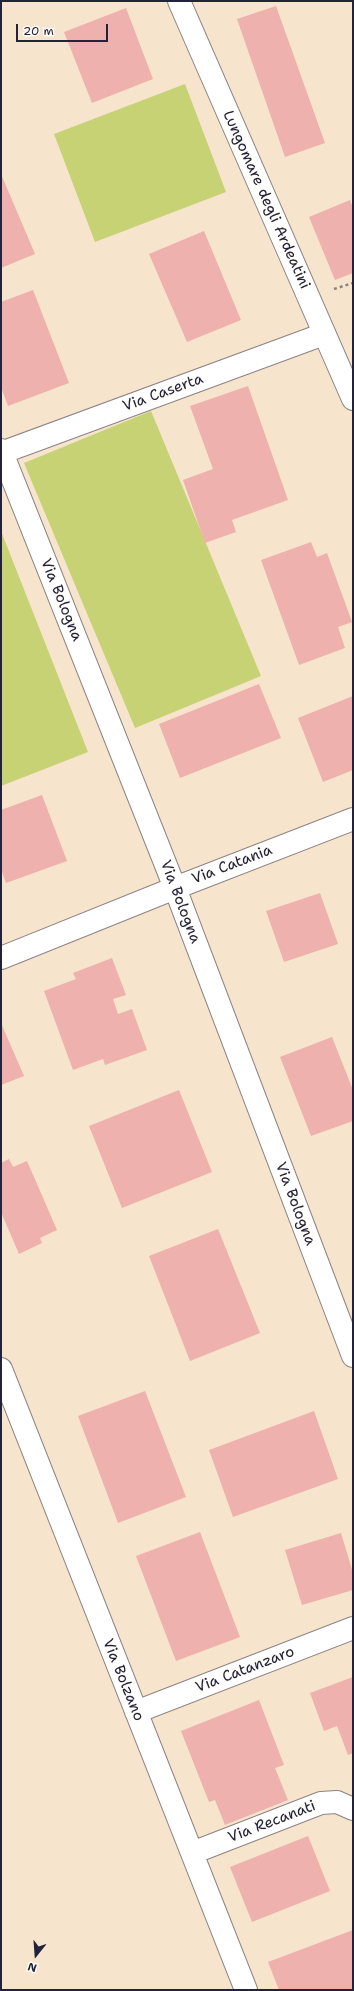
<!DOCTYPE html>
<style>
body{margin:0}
#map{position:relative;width:354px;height:1991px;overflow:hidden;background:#f6e4cc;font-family:"Shantell Sans",sans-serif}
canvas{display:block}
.frame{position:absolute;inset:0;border:2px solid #22223b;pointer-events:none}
.north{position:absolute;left:16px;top:1935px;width:40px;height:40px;-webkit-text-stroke:3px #fdfcf7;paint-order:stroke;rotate:197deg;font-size:11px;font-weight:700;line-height:16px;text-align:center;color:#22223b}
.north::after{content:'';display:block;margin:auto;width:14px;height:18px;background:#22223b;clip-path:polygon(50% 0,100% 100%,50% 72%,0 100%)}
.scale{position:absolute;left:16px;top:24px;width:92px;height:18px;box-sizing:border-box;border:2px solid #22223b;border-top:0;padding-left:5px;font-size:12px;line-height:14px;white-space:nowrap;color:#22223b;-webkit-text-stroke:3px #fdfcf7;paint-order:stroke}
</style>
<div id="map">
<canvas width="354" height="1991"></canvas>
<div class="frame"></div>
<div class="north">N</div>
<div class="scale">20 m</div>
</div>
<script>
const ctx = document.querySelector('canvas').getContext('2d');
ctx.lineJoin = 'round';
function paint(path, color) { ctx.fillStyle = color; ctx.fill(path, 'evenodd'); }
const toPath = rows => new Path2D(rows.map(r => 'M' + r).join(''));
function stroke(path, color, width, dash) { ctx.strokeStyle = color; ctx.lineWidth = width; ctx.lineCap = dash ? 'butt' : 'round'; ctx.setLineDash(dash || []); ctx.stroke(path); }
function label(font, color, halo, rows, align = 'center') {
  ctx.font = font + ' "Shantell Sans",sans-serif'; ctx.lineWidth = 3; ctx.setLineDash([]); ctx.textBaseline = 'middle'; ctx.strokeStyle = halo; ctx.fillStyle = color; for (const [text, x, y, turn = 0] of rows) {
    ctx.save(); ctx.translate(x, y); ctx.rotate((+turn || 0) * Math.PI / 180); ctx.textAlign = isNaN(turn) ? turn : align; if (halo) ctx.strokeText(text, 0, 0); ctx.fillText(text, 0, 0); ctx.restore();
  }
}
const green = toPath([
 [185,84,226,192,95,242,54,134],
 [151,411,261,676,135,728,24,463],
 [1,531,88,752,1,786]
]);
const building = toPath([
 [276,6,325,143,285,157,237,19],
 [126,8,153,79,92,103,64,32],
 [1,174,35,254,1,268],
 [350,200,353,208,353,273,335,280,309,217],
 [204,231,241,320,187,342,149,254],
 [33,290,69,383,8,406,1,387,1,302],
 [248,386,288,500,232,520,236,532,205,543,183,480,213,469,190,406],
 [311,542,317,557,327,553,352,622,338,627,345,648,299,665,261,560],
 [259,684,281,738,180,778,159,724],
 [353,696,353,770,323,782,298,718],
 [42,795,67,861,6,883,1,869,1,810],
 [320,893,338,944,284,962,266,911],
 [112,958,126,995,113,999,118,1014,132,1009,147,1050,105,1065,103,1059,73,1070,44,991,76,979,73,973],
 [1,1023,24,1076,1,1085],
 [332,1037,353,1090,353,1121,311,1136,280,1057],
 [179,1090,212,1172,122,1208,89,1126],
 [9,1159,13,1167,27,1161,57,1230,40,1238,42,1243,19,1254,1,1212,1,1163],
 [218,1229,260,1333,190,1361,149,1256],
 [145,1391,186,1497,118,1523,78,1416],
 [314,1411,338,1479,233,1517,209,1450],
 [200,1532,240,1637,176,1661,136,1556],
 [341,1533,353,1573,353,1590,302,1605,285,1550],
 [353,1677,353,1753,348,1755,337,1726,324,1731,310,1693],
 [259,1700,284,1765,275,1768,288,1800,225,1825,215,1800,209,1802,181,1731],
 [308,1836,330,1891,252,1922,230,1867],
 [353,1930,353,1990,279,1990,268,1962]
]);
const path = toPath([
 [334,289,353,283]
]);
const street = toPath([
 [1,450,175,888,353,1356],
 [1,453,324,334],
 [1,958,175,888,353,819],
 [1,1369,246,1990],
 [136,1712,353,1628],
 [192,1853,321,1803,337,1802,353,1809]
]);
const secondary = toPath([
 [179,1,353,399]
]);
const streetNames = [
 ["Lungomare degli Ardeatini",266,200,66],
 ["Via Caserta",163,393,-20],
 ["Via Bologna",61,600,68],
 ["Via Catania",232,865,-21],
 ["Via Bologna",180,902,69],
 ["Via Bologna",295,1204,69],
 ["Via Catanzaro",245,1670,-21],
 ["Via Bolzano",123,1680,68],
 ["Via Recanati",272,1822,-21]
];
paint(green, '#c6d274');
paint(building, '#eeb1ad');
stroke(street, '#8c8384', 24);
stroke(secondary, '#8c8384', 24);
stroke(path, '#8c8384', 2.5, [3, 3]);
stroke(street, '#fff', 22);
stroke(secondary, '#fff', 22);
label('15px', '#22223b', '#fdfcf7', streetNames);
</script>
